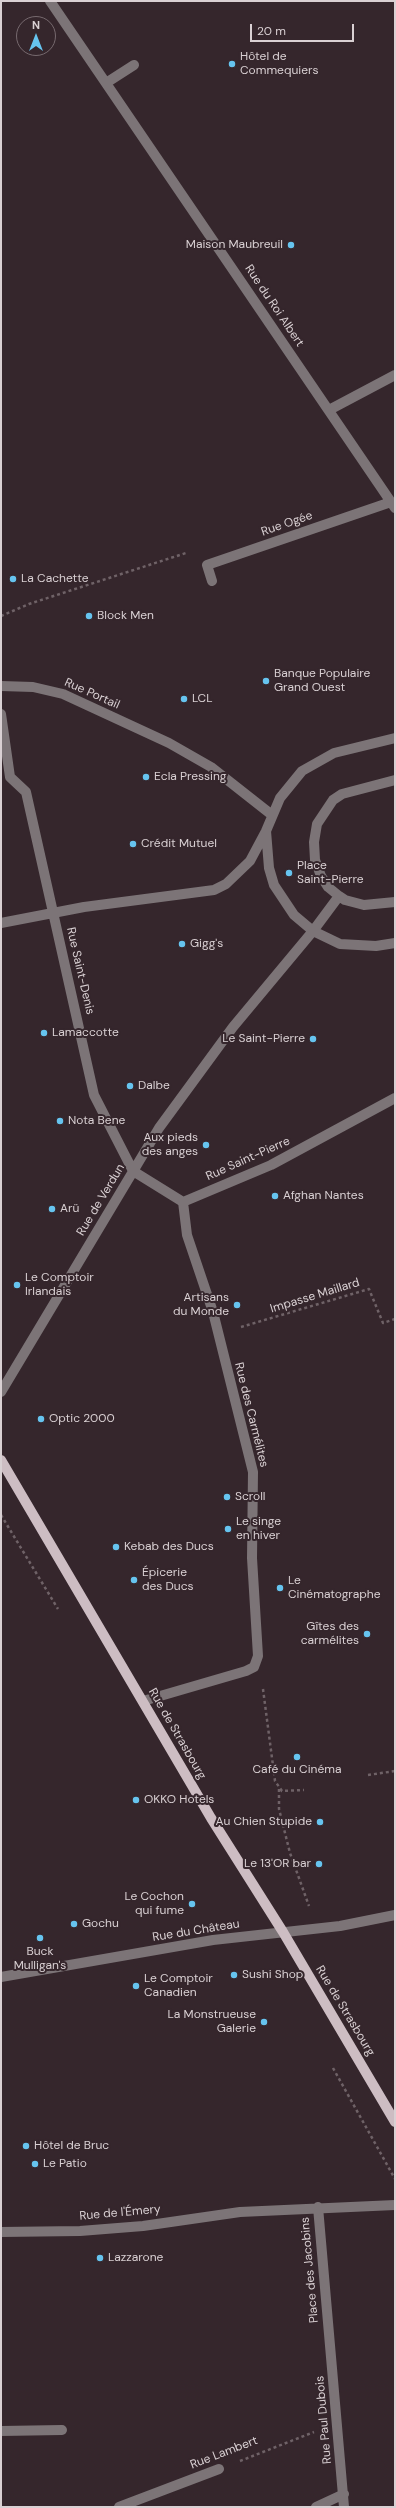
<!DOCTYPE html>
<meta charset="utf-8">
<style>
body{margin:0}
#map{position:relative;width:396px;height:2508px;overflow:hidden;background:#35262c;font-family:"DM Sans",sans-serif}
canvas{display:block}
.frame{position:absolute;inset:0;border:2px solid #d9d0d3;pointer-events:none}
.north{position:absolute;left:16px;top:16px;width:40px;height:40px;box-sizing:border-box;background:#35262c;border:1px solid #776a6f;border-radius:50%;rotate:0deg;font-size:11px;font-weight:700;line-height:16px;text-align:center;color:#d9d0d3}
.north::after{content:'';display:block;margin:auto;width:14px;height:18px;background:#66c4ef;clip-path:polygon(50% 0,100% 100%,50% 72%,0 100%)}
.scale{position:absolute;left:250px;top:24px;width:104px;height:18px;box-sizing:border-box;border:2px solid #d9d0d3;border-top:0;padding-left:5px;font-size:12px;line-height:14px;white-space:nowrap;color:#d9d0d3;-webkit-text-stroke:3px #35262c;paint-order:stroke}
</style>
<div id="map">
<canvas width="396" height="2508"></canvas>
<div class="frame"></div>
<div class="north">N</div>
<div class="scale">20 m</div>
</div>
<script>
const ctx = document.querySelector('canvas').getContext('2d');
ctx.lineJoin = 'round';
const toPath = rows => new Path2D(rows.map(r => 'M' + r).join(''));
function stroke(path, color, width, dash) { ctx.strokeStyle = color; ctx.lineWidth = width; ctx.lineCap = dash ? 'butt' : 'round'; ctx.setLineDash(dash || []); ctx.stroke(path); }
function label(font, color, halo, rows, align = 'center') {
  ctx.font = font + ' "DM Sans",sans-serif'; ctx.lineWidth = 4; ctx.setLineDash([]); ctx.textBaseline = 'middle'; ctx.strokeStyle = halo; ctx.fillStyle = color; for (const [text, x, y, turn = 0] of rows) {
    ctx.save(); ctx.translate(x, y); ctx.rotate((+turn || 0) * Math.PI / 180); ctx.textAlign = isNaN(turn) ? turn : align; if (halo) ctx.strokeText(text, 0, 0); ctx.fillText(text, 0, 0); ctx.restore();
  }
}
const path = toPath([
 [1,616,29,604,186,553],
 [241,1327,369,1289,383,1323,395,1319],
 [1,1515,58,1609],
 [263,1689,275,1781,282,1791,304,1790],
 [368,1775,395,1771],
 [279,1789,279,1809,290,1853,309,1906],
 [333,2068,395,2179],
 [240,2461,314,2432]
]);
const minor = toPath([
 [50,1,395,508],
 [106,83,134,65],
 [329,410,395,375],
 [212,581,207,565,391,502],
 [1,686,33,687,63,694,169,743,211,767,272,815],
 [1,714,10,777],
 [10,777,26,792,94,1095,133,1171],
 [395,780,342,794,333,800,317,824,314,842,315,860,321,876,328,887,339,896,345,900,364,905,395,902],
 [266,831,269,868,274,885,294,915,313,931,340,944,376,946,395,943],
 [1,923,84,907,214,890,226,884,250,861,266,831,280,798,302,771,334,753,395,738],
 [133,1171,183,1202],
 [183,1202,271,1165,395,1098],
 [1,1392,159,1128,233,1027,313,931,339,896],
 [143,1701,246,1671,254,1667,258,1656,252,1558,253,1472,213,1312,187,1235,183,1202],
 [1,1977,213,1940,340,1926,395,1915],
 [318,2207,344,2507],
 [1,2232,80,2231,143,2226,240,2212,395,2205],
 [1,2431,62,2430],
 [119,2507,219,2469],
 [316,2507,344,2494]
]);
const major = toPath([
 [1,1460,211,1818,283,1932,395,2122]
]);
const markers = [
 [232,64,4,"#66c4ef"],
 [291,245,4,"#66c4ef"],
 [13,579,4,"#66c4ef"],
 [89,616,4,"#66c4ef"],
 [266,681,4,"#66c4ef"],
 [184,699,4,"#66c4ef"],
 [146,777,4,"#66c4ef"],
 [133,844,4,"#66c4ef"],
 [289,873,4,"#66c4ef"],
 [182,944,4,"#66c4ef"],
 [44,1033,4,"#66c4ef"],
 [313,1039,4,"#66c4ef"],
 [130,1086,4,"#66c4ef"],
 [60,1121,4,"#66c4ef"],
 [206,1145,4,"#66c4ef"],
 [275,1196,4,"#66c4ef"],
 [52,1209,4,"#66c4ef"],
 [17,1285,4,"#66c4ef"],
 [237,1305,4,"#66c4ef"],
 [41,1419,4,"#66c4ef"],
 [227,1497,4,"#66c4ef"],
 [228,1529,4,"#66c4ef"],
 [116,1547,4,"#66c4ef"],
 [134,1580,4,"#66c4ef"],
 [280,1588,4,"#66c4ef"],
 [367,1634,4,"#66c4ef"],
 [297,1757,4,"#66c4ef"],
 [136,1800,4,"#66c4ef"],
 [320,1822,4,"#66c4ef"],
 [319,1864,4,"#66c4ef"],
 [192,1904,4,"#66c4ef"],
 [74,1924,4,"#66c4ef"],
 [40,1938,4,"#66c4ef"],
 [234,1975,4,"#66c4ef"],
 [136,1986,4,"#66c4ef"],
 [264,2022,4,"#66c4ef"],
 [26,2146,4,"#66c4ef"],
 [35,2164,4,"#66c4ef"],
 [100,2258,4,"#66c4ef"]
];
const poiNames = [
 ["Hôtel de",240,57],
 ["Commequiers",240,71],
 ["Maison Maubreuil",283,245,"right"],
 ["La Cachette",21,579],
 ["Block Men",97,616],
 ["Banque Populaire",274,674],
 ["Grand Ouest",274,688],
 ["LCL",192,699],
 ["Ecla Pressing",154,777],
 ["Crédit Mutuel",141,844],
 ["Place",297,866],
 ["Saint-Pierre",297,880],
 ["Gigg's",190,944],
 ["Lamaccotte",52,1033],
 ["Le Saint-Pierre",305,1039,"right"],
 ["Dalbe",138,1086],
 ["Nota Bene",68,1121],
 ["Aux pieds",198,1138,"right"],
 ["des anges",198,1152,"right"],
 ["Afghan Nantes",283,1196],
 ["Arü",60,1209],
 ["Le Comptoir",25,1278],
 ["Irlandais",25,1292],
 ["Artisans",229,1298,"right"],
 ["du Monde",229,1312,"right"],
 ["Optic 2000",49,1419],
 ["Scroll",235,1497],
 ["Le singe",236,1522],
 ["en hiver",236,1536],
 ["Kebab des Ducs",124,1547],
 ["Épicerie",142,1573],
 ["des Ducs",142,1587],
 ["Le",288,1581],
 ["Cinématographe",288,1595],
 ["Gîtes des",359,1627,"right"],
 ["carmélites",359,1641,"right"],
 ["Café du Cinéma",297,1770,"center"],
 ["OKKO Hotels",144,1800],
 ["Au Chien Stupide",312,1822,"right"],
 ["Le 13'OR bar",311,1864,"right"],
 ["Le Cochon",184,1897,"right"],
 ["qui fume",184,1911,"right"],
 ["Gochu",82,1924],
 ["Buck",40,1952,"center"],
 ["Mulligan's",40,1966,"center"],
 ["Sushi Shop",242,1975],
 ["Le Comptoir",144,1979],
 ["Canadien",144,1993],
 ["La Monstrueuse",256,2015,"right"],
 ["Galerie",256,2029,"right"],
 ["Hôtel de Bruc",34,2146],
 ["Le Patio",43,2164],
 ["Lazzarone",108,2258]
];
const streetNames = [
 ["Rue du Roi Albert",274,306,56],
 ["Rue Ogée",287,524,-19],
 ["Rue Portail",92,694,24],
 ["Rue Saint-Denis",80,971,77],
 ["Rue Saint-Pierre",248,1159,-24],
 ["Rue de Verdun",101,1200,-59],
 ["Impasse Maillard",315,1296,-17],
 ["Rue des Carmélites",251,1415,76],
 ["Rue de Strasbourg",177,1734,60],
 ["Rue du Château",196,1931,-9],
 ["Rue de Strasbourg",345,2011,59],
 ["Rue de l'Émery",120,2213,-5],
 ["Place des Jacobins",310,2270,-95],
 ["Rue Paul Dubois",324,2420,-95],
 ["Rue Lambert",224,2453,-21]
];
stroke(path, '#6f6267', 2.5, [3, 3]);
stroke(minor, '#7c7477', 10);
stroke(major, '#cdbdc3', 10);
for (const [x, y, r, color] of markers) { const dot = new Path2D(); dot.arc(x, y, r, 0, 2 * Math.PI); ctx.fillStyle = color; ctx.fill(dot); stroke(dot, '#35262c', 1.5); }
label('12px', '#d9d0d3', '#35262c', poiNames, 'left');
label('12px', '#d9d0d3', '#35262c', streetNames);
</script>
